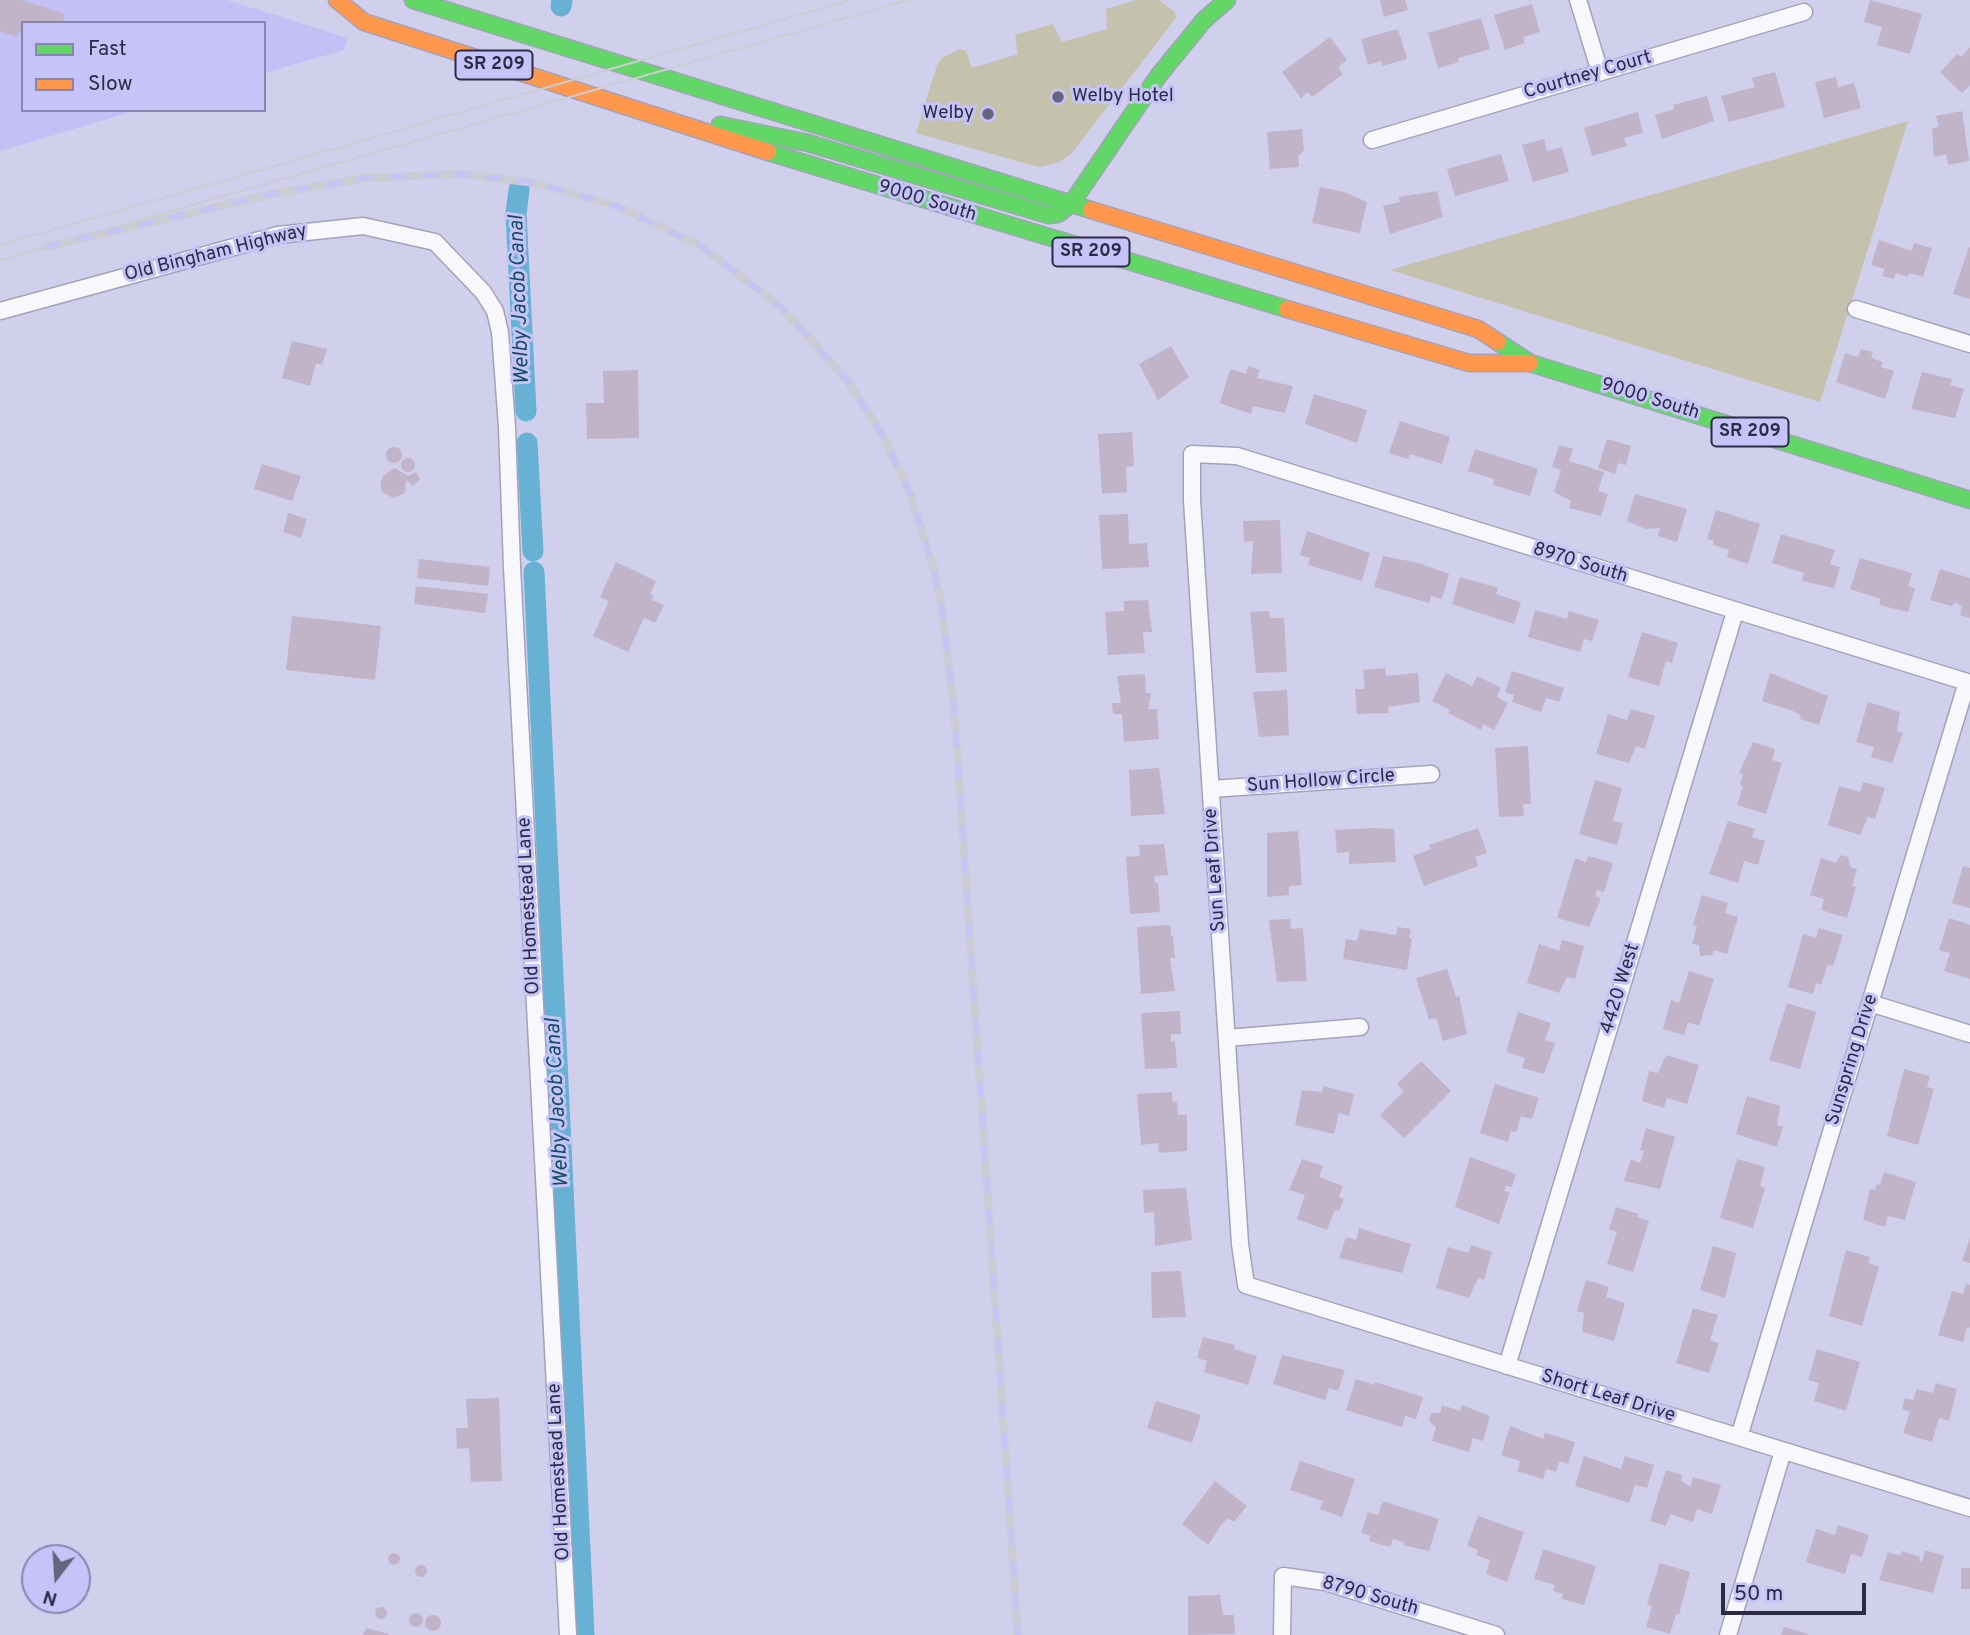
<!DOCTYPE html>
<style>
body{margin:0}
#map{position:relative;width:1970px;height:1635px;overflow:hidden;background:#d0cfec;font-family:Overpass,sans-serif}
canvas{display:block}
.legend{position:absolute;left:21px;top:21px;width:245px;height:91px;box-sizing:border-box;background:#c5c3f8;border:2px solid #8886b0;margin:0;padding:9px 12px;list-style:none;font-size:21px;color:#2c2a44}
.legend li{display:flex;align-items:center;gap:14px;height:35px}
.legend b{width:35px;border:2px solid #8886b0}
.north{position:absolute;left:21px;top:1544px;width:70px;height:70px;box-sizing:border-box;background:#c5c3f8;border:2px solid #8886b0;border-radius:50%;rotate:197deg;font-size:19px;font-weight:700;line-height:28px;text-align:center;color:#2c2a44}
.north::after{content:'';display:block;margin:auto;width:24px;height:32px;background:#65647f;clip-path:polygon(50% 0,100% 100%,50% 72%,0 100%)}
.scale{position:absolute;left:1721px;top:1583px;width:145px;height:32px;box-sizing:border-box;border:4px solid #2c2a44;border-top:0;padding-left:9px;font-size:21px;line-height:24px;white-space:nowrap;color:#2c2a44;-webkit-text-stroke:5px #c5c3f8;paint-order:stroke}
</style>
<div id="map">
<canvas width="1970" height="1635"></canvas>
<ul class="legend">
<li><b style="height:9px;background:#63d668"></b>Fast</li>
<li><b style="height:9px;background:#ff974d"></b>Slow</li>
</ul>
<div class="north">N</div>
<div class="scale">50 m</div>
</div>
<script>
const ctx = document.querySelector('canvas').getContext('2d');
ctx.lineJoin = 'round';
function paint(path, color) { ctx.fillStyle = color; ctx.fill(path, 'evenodd'); }
const toPath = rows => new Path2D(rows.map(r => 'M' + r).join(''));
function stroke(path, color, width, dash) { ctx.strokeStyle = color; ctx.lineWidth = width; ctx.lineCap = dash ? 'butt' : 'round'; ctx.setLineDash(dash || []); ctx.stroke(path); }
function label(font, color, halo, rows, align = 'center') {
  ctx.font = font + ' Overpass,sans-serif'; ctx.lineWidth = 6; ctx.setLineDash([]); ctx.textBaseline = 'middle'; ctx.strokeStyle = halo; ctx.fillStyle = color; for (const [text, x, y, turn = 0] of rows) {
    ctx.save(); ctx.translate(x, y); ctx.rotate((+turn || 0) * Math.PI / 180); ctx.textAlign = isNaN(turn) ? turn : align; if (halo) ctx.strokeText(text, 0, 0); ctx.fillText(text, 0, 0); ctx.restore();
  }
}
const built = toPath([
 [0,0,227,0,348,38,344,50,264,73,264,23,23,23,23,110,138,110,0,151]
]);
const green = toPath([
 [1136,0,1159,0,1175,12,1176,18,1071,154,1060,162,1039,167,916,133,937,65,943,57,961,49,966,51,972,68,1018,54,1015,35,1053,24,1062,42,1107,29,1106,9],
 [1908,121,1820,402,1390,270]
]);
const canal = toPath([
 [561,6,562,0],
 [519,190,516,214,526,411],
 [527,443,533,551],
 [534,572,584,1635]
]);
const building = toPath([
 [0,0,20,0,65,14,62,23,23,23,23,33,18,31,17,37,0,31],
 [1380,0,1405,0,1408,10,1384,17],
 [1870,0,1922,14,1910,54,1877,45,1882,27,1864,22],
 [1532,4,1540,32,1523,37,1525,43,1505,50,1494,15],
 [1481,18,1490,49,1458,58,1459,62,1438,68,1428,33],
 [1398,29,1407,59,1382,66,1381,61,1368,65,1361,39],
 [1330,37,1347,60,1338,67,1343,74,1312,97,1308,92,1301,98,1282,72],
 [1970,47,1970,85,1962,93,1940,72,1957,54,1961,57],
 [1775,72,1785,107,1729,122,1721,96,1755,87,1752,78],
 [1836,77,1838,87,1854,83,1861,108,1824,118,1815,82],
 [1707,96,1714,121,1662,139,1655,115,1674,109,1673,105],
 [1962,111,1969,161,1948,165,1946,154,1934,157,1932,128,1939,127,1936,116],
 [1638,112,1643,133,1624,138,1627,146,1592,156,1584,128],
 [1302,129,1304,150,1298,157,1299,167,1270,169,1267,132],
 [1544,139,1547,151,1562,147,1569,172,1533,182,1522,145],
 [1501,154,1509,181,1455,196,1447,169],
 [1320,187,1344,192,1367,202,1360,233,1312,223],
 [1437,191,1443,217,1390,234,1383,206,1400,202,1399,197],
 [1879,240,1912,251,1914,243,1932,248,1923,277,1909,273,1908,277,1896,273,1894,279,1882,276,1885,269,1871,265],
 [1969,247,1970,248,1970,299,1953,294],
 [292,341,327,349,322,365,316,363,310,386,282,378],
 [1171,346,1189,377,1158,400,1139,364],
 [1861,349,1873,352,1871,358,1883,362,1881,367,1894,371,1885,399,1836,382,1845,353,1858,357],
 [1248,366,1260,370,1257,378,1293,386,1285,413,1253,406,1251,414,1220,403,1230,369,1246,374],
 [638,370,639,438,587,439,586,403,604,403,603,371],
 [1922,372,1952,379,1950,385,1964,389,1955,418,1911,409],
 [1314,394,1367,410,1357,443,1305,424],
 [1400,421,1450,437,1442,464,1410,454,1408,459,1389,453],
 [1132,432,1134,466,1126,467,1127,492,1102,494,1098,434],
 [1607,439,1631,446,1626,465,1618,463,1615,474,1598,468],
 [1559,445,1573,449,1569,461,1604,472,1598,491,1608,494,1601,516,1569,508,1571,501,1554,492,1561,470,1552,467],
 '386 455a8 8 0 1 1 16 0a8 8 0 1 1-16 0Z',
 [1475,449,1538,469,1530,496,1493,485,1494,479,1468,471],
 '401 465a7 7 0 1 1 14 0a7 7 0 1 1-14 0Z',
 [262,464,301,476,292,501,254,489],
 [395,468,408,476,416,472,420,479,413,486,406,480,405,493,393,498,382,492,380,483,384,475],
 [1635,494,1687,509,1677,542,1658,536,1660,528,1646,529,1627,521],
 [1716,510,1760,524,1748,564,1727,557,1729,550,1713,545,1714,541,1707,539],
 [288,513,307,519,301,538,283,532],
 [1128,514,1129,544,1147,543,1149,567,1102,569,1099,515],
 [1280,520,1282,573,1251,574,1253,541,1244,542,1243,521],
 [1307,531,1370,553,1362,581,1308,565,1310,558,1300,555],
 [1781,534,1835,550,1830,564,1840,567,1834,588,1802,581,1804,573,1772,563],
 [1383,556,1419,563,1449,574,1442,599,1431,596,1429,603,1374,587],
 [1860,558,1912,573,1908,586,1915,589,1908,612,1879,605,1881,599,1850,589],
 [419,559,490,567,488,586,417,578],
 [616,562,656,581,650,594,654,596,652,600,664,605,655,623,644,618,628,652,593,636,609,601,600,597],
 [1940,569,1970,578,1970,618,1960,615,1962,606,1955,602,1952,606,1930,600],
 [1460,577,1498,588,1496,594,1521,602,1514,624,1452,604],
 [416,586,488,594,485,613,414,604],
 [1148,600,1152,632,1143,632,1145,653,1108,655,1105,612,1124,611,1124,601],
 [1535,610,1567,619,1569,611,1599,620,1592,641,1584,639,1580,652,1528,637],
 [1269,611,1270,618,1284,618,1287,672,1256,673,1250,612],
 [292,616,381,626,375,680,286,670],
 [1642,632,1678,643,1672,663,1666,661,1659,686,1628,677],
 [1385,668,1386,676,1418,673,1420,702,1388,707,1389,713,1357,714,1355,689,1365,689,1363,670],
 [1512,671,1564,688,1559,702,1546,698,1541,712,1512,702,1514,695,1505,692],
 [1446,673,1472,686,1477,676,1501,688,1497,697,1508,703,1494,730,1483,724,1481,730,1448,713,1450,710,1432,701],
 [1770,673,1828,696,1819,725,1800,719,1801,715,1793,711,1762,701],
 [1145,674,1146,693,1151,693,1148,709,1157,709,1159,739,1124,742,1122,714,1113,714,1112,703,1121,703,1117,676],
 [1287,690,1289,735,1259,737,1253,692],
 [1868,702,1900,712,1897,731,1903,733,1892,763,1871,757,1874,747,1856,742],
 [1631,709,1655,716,1645,749,1636,746,1629,763,1596,754,1608,714,1627,720],
 [1753,742,1775,749,1772,760,1782,763,1766,814,1737,805,1743,786,1740,785,1743,774,1739,773],
 [1528,746,1531,804,1523,804,1524,816,1499,817,1495,748],
 [1159,768,1165,814,1131,816,1129,770],
 [1595,780,1622,788,1613,821,1623,823,1617,845,1579,834],
 [1863,782,1885,788,1875,819,1868,817,1860,835,1828,825,1839,786,1860,792],
 [1728,821,1755,829,1752,837,1765,841,1758,865,1744,861,1738,883,1709,874],
 [1374,828,1394,829,1396,862,1349,864,1349,852,1337,853,1335,830],
 [1478,828,1487,853,1475,857,1478,866,1424,886,1413,856,1431,849,1429,845],
 [1298,831,1302,885,1289,886,1289,895,1267,897,1267,833],
 [1164,844,1168,875,1154,876,1155,883,1158,883,1160,912,1130,914,1126,857,1140,856,1139,845],
 [1841,855,1848,857,1850,867,1857,869,1852,886,1856,887,1847,918,1821,910,1824,899,1810,895,1821,858,1836,863],
 [1588,856,1613,863,1604,892,1597,890,1595,896,1601,898,1589,927,1557,918,1575,858,1586,862],
 [1963,866,1970,868,1970,908,1952,903],
 [1702,895,1728,903,1725,913,1738,917,1727,954,1714,950,1712,955,1700,956,1699,945,1692,944,1697,926,1693,925],
 [1949,918,1970,925,1970,979,1944,971,1950,953,1939,950],
 [1290,919,1291,929,1303,928,1307,981,1277,982,1269,920],
 [1170,925,1171,936,1173,936,1175,958,1170,958,1175,991,1141,994,1137,927],
 [1398,927,1411,929,1409,938,1412,938,1407,970,1343,959,1346,939,1357,941,1360,929,1396,935],
 [1819,928,1843,935,1833,966,1828,964,1821,985,1816,983,1813,994,1788,987,1803,934,1816,938],
 [1562,940,1584,946,1575,979,1567,977,1559,993,1527,983,1539,944,1559,951],
 [1447,969,1456,997,1459,996,1467,1034,1443,1041,1436,1018,1429,1020,1416,978],
 [1689,971,1714,979,1699,1026,1688,1022,1684,1035,1663,1029,1671,1000,1679,1003],
 [1787,1003,1816,1012,1800,1069,1769,1060],
 [1180,1011,1181,1034,1171,1034,1171,1042,1175,1041,1177,1068,1145,1069,1141,1013],
 [1518,1012,1551,1023,1545,1040,1555,1043,1544,1074,1522,1068,1525,1058,1506,1052],
 [1666,1055,1699,1065,1687,1104,1667,1098,1664,1108,1642,1101,1649,1071,1658,1073],
 [1421,1061,1451,1091,1404,1138,1380,1115,1404,1091,1397,1084],
 [1904,1069,1930,1076,1927,1087,1934,1089,1918,1145,1887,1136],
 [1495,1084,1539,1098,1532,1119,1521,1116,1516,1132,1511,1131,1508,1142,1480,1133],
 [1323,1086,1354,1094,1349,1116,1339,1113,1334,1134,1295,1125,1302,1090,1322,1092],
 [1172,1092,1173,1102,1177,1102,1178,1115,1187,1115,1187,1151,1159,1153,1158,1143,1141,1145,1137,1094],
 [1747,1096,1780,1106,1777,1125,1783,1127,1777,1147,1736,1134],
 [1646,1128,1675,1137,1660,1189,1624,1181,1631,1159,1640,1163,1644,1151,1640,1150],
 [1470,1157,1516,1174,1512,1187,1506,1186,1504,1191,1510,1192,1499,1224,1455,1207],
 [1302,1159,1323,1166,1319,1177,1343,1186,1339,1197,1344,1199,1339,1211,1335,1210,1327,1230,1297,1219,1305,1195,1289,1190],
 [1737,1159,1765,1167,1760,1186,1765,1188,1753,1228,1720,1218],
 [1884,1172,1916,1182,1905,1220,1888,1216,1885,1227,1863,1220,1870,1189,1875,1190,1877,1184,1880,1185],
 [1186,1188,1192,1240,1155,1246,1154,1212,1144,1213,1143,1190],
 [1616,1207,1639,1214,1637,1217,1649,1221,1633,1272,1607,1264,1617,1232,1609,1229],
 [1359,1228,1411,1244,1402,1273,1339,1258,1346,1237,1356,1240],
 [1970,1238,1970,1263,1962,1261],
 [1471,1245,1492,1252,1484,1280,1478,1278,1469,1298,1436,1288,1448,1247,1469,1253],
 [1713,1246,1736,1253,1725,1298,1700,1290],
 [1846,1250,1870,1257,1868,1263,1879,1267,1862,1326,1829,1316],
 [1181,1271,1186,1317,1152,1318,1151,1272],
 [1586,1280,1609,1287,1606,1297,1625,1303,1614,1341,1582,1332,1584,1313,1577,1311],
 [1966,1284,1970,1285,1970,1328,1967,1327,1963,1342,1938,1335,1952,1291,1963,1294],
 [1693,1308,1718,1315,1710,1340,1719,1343,1709,1373,1676,1363],
 [1203,1337,1235,1345,1234,1349,1257,1356,1248,1385,1204,1372,1207,1361,1197,1358],
 [1817,1349,1860,1362,1846,1411,1814,1401,1819,1383,1808,1380],
 [1282,1355,1345,1370,1338,1391,1329,1388,1325,1400,1273,1384],
 [1356,1379,1374,1385,1375,1382,1423,1397,1416,1419,1405,1416,1402,1427,1346,1410],
 [1936,1383,1957,1389,1949,1421,1939,1418,1932,1442,1903,1433,1910,1412,1902,1409,1905,1398,1913,1400,1917,1389,1933,1393],
 [499,1398,502,1481,471,1482,469,1448,457,1449,456,1428,468,1428,466,1399],
 [1156,1401,1201,1415,1192,1443,1147,1428],
 [1442,1405,1460,1411,1462,1405,1490,1416,1483,1441,1473,1438,1469,1452,1432,1441,1436,1427,1429,1421,1431,1413,1440,1413],
 [1510,1426,1543,1439,1545,1433,1575,1442,1568,1464,1559,1461,1556,1472,1546,1469,1543,1479,1517,1471,1520,1461,1501,1455],
 [1584,1456,1621,1469,1625,1456,1654,1465,1647,1488,1635,1485,1629,1503,1575,1486],
 [1300,1461,1355,1479,1342,1517,1320,1509,1323,1501,1290,1490],
 [1666,1470,1682,1475,1681,1480,1690,1487,1693,1477,1721,1485,1712,1514,1697,1509,1693,1522,1670,1514,1666,1526,1650,1521],
 [1215,1481,1247,1506,1234,1522,1228,1518,1222,1524,1208,1545,1182,1524],
 [1383,1501,1439,1519,1429,1551,1403,1545,1404,1542,1393,1539,1390,1547,1369,1541,1371,1536,1361,1533,1368,1512,1378,1515],
 [1478,1516,1524,1532,1507,1582,1486,1574,1490,1560,1476,1555,1478,1550,1467,1546],
 [1838,1525,1869,1535,1862,1557,1851,1554,1845,1574,1806,1562,1816,1529,1835,1535],
 [1543,1549,1596,1566,1584,1605,1562,1599,1563,1594,1553,1591,1555,1585,1534,1579],
 [1925,1550,1944,1556,1933,1593,1879,1580,1888,1552,1900,1556,1902,1551,1920,1557,1919,1561,1922,1562],
 '388 1559a6 6 0 1 1 12 0a6 6 0 1 1-12 0Z',
 [1660,1563,1690,1572,1679,1615,1676,1614,1670,1634,1646,1627,1652,1606,1647,1604],
 '415 1571a6 6 0 1 1 12 0a6 6 0 1 1-12 0Z',
 [1961,1568,1970,1568,1970,1589,1961,1589],
 [1220,1595,1223,1615,1234,1615,1235,1634,1188,1635,1188,1596],
 '375 1613a6 6 0 1 1 12 0a6 6 0 1 1-12 0Z',
 '409 1620a7 7 0 1 1 14 0a7 7 0 1 1-14 0Z',
 '425 1623a8 8 0 1 1 16 0a8 8 0 1 1-16 0Z',
 [1784,1627,1808,1634,1808,1635,1781,1635],
 [366,1628,389,1634,388,1635,363,1635]
]);
const street = toPath([
 [1578,0,1600,72],
 [1372,140,1804,12],
 [1856,309,1970,344],
 [0,311,278,235,363,226,435,242,483,292,495,311,500,332,507,427,512,567,568,1635],
 [1211,789,1431,774],
 [1870,1003,1970,1034],
 [1227,1038,1360,1027],
 [1507,1366,1735,612],
 [1739,1437,1967,682,1237,456,1192,454,1192,500,1240,1244,1246,1285,1739,1437,1970,1508],
 [1282,1635,1283,1576,1325,1582,1496,1635],
 [1728,1635,1783,1451]
]);
const fast = toPath([
 [413,0,1091,210],
 [720,125,808,143,1048,215,1058,214,1071,204],
 [768,152,1287,309],
 [1071,204,1159,75,1204,20,1227,0],
 [1498,342,1530,363,1970,500]
]);
const slow = toPath([
 [337,0,364,22,768,152],
 [1091,210,1478,329,1498,342],
 [1287,309,1469,363,1530,363]
]);
const tram = toPath([
 [0,245,850,0],
 [0,260,909,0]
]);
const rail = toPath([
 [45,247,268,195,364,178,462,174,535,183,619,207,702,247,781,307,848,381,884,437,911,496,933,566,941,602,954,707,1018,1635]
]);
const markers = [
 [1058,97,7,"#65647f"],
 [988,114,7,"#65647f"]
];
const shields = [
 [494,65,77],
 [1091,252,77],
 [1750,432,77]
];
const shieldNames = [
 ["SR 209",494,65],
 ["SR 209",1091,252],
 ["SR 209",1750,432]
];
const streetNames = [
 ["Courtney Court",1588,76,-16],
 ["9000 South",927,202,17],
 ["Old Bingham Highway",216,254,-14],
 ["9000 South",1650,400,17],
 ["8970 South",1580,564,17],
 ["Sun Hollow Circle",1321,782,-4],
 ["Sun Leaf Drive",1216,870,-94],
 ["Old Homestead Lane",530,906,-93],
 ["4420 West",1621,989,-73],
 ["Sunspring Drive",1853,1060,-73],
 ["Short Leaf Drive",1608,1397,17],
 ["Old Homestead Lane",560,1472,-93],
 ["8790 South",1370,1597,16]
];
const poiNames = [
 ["Welby Hotel",1072,97],
 ["Welby",974,114,"right"]
];
const waterNames = [
 ["Welby Jacob Canal",521,300,-92],
 ["Welby Jacob Canal",559,1103,-93]
];
paint(built, '#c3c0f5');
paint(green, '#c4c2ad');
stroke(canal, '#67b1d5', 21);
paint(building, '#c1b4c8');
stroke(street, '#a3a2ba', 19);
stroke(fast, '#a3a2ba', 19);
stroke(slow, '#a3a2ba', 19);
stroke(street, '#f8f8fc', 16);
stroke(fast, '#63d668', 16);
stroke(slow, '#ff974d', 16);
stroke(tram, '#ccccd4', 2);
stroke(rail, '#ccccd4', 8);
stroke(rail, '#c5c3f8', 5, [16]);
for (const [x, y, r, color] of markers) { const dot = new Path2D(); dot.arc(x, y, r, 0, 2 * Math.PI); ctx.fillStyle = color; ctx.fill(dot); stroke(dot, '#c5c3f8', 2.5); }
for (const [x, y, w] of shields) { const box = new Path2D(); box.roundRect(x - w / 2, y - 14.5, w, 29, 5); ctx.fillStyle = '#c5c3f8'; ctx.fill(box); stroke(box, '#2c2a44', 2); }
label('bold 18px', '#2c2a44', null, shieldNames);
label('19px', '#2c2a44', '#c5c3f8', streetNames);
label('19px', '#2c2a44', '#c5c3f8', poiNames, 'left');
label('italic 21px', '#144e63', '#c5c3f8', waterNames);
</script>
